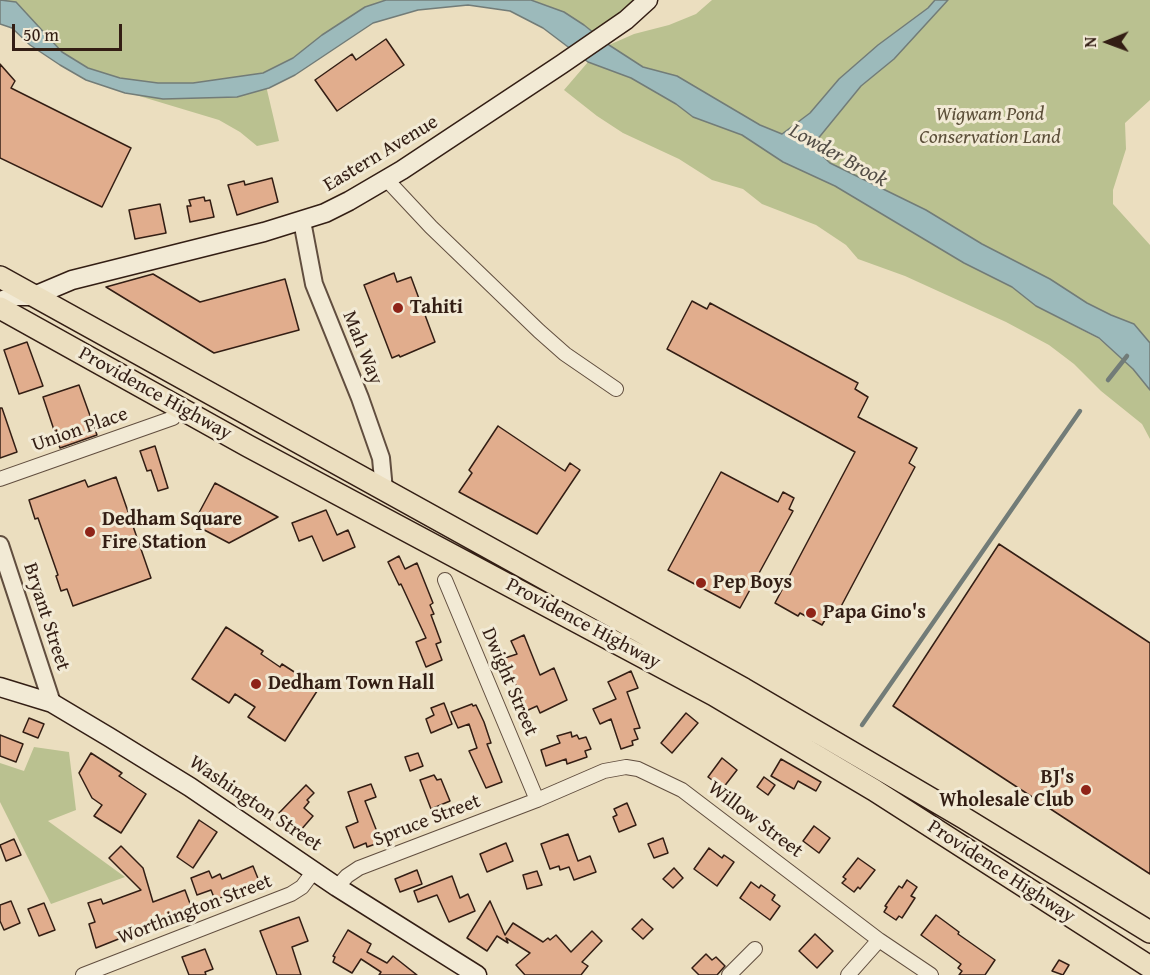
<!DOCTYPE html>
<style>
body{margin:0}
#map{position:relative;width:1150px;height:975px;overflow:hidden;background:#ebdebf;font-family:"Gentium Book Plus",serif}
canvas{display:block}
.north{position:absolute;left:1078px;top:12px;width:60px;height:60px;-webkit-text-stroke:4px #f2ead5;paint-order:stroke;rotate:269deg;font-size:16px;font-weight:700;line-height:24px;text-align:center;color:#331e14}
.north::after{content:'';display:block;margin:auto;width:21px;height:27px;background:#331e14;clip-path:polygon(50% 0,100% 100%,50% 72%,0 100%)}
.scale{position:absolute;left:12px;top:24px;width:110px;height:27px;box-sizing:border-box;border:3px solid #331e14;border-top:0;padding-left:8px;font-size:18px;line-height:21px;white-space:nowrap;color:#331e14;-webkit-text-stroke:4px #f2ead5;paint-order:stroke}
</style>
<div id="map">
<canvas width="1150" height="975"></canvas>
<div class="north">N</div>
<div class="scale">50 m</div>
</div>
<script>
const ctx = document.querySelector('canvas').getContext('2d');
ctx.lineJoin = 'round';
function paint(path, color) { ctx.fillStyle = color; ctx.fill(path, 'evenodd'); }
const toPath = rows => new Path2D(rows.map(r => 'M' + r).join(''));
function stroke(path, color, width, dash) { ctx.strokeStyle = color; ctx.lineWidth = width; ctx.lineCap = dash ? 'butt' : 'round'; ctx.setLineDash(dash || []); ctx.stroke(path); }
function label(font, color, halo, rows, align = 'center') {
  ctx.font = font + ' "Gentium Book Plus",serif'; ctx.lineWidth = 6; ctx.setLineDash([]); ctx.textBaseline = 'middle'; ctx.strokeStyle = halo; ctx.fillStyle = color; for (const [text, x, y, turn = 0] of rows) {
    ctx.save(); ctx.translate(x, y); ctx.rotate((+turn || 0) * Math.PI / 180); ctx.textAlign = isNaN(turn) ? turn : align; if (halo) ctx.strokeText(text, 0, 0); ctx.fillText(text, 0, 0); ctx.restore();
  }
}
const green = toPath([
 [0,0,386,0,365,7,322,35,293,58,263,73,279,141,257,146,240,132,219,120,86,80,30,45],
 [532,0,648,0,600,38,584,25,564,12],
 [712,0,935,0,928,8,839,79,810,113,782,134,760,125,677,76,643,67,609,45,634,34,669,25,696,14],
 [947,0,1150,0,1150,100,1125,123,1126,149,1113,190,1113,204,1150,245,1150,363,890,194,830,163,812,146,861,86],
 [588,62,631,78,676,104,693,117,742,135,783,162,835,186,964,263,1012,287,1036,306,1099,339,1133,369,1150,390,1150,439,1142,424,1101,391,1074,364,1049,345,1006,322,905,276,858,259,846,245,816,225,762,204,743,189,712,180,679,159,623,133,597,116,564,90],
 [34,747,69,752,76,810,48,821,125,877,51,904,0,802,0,763,24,771]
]);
const water = toPath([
 [0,0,16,2,62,52,88,68,120,78,158,83,193,83,263,73,293,58,322,35,365,7,386,0,531,0,564,12,584,25,609,45,643,67,677,76,760,125,782,134,810,113,839,79,878,45,928,8,935,0,948,0,894,59,861,86,812,146,830,163,926,210,982,244,1050,279,1087,303,1111,315,1134,324,1150,343,1150,390,1133,369,1099,338,1036,306,1012,287,964,263,835,186,783,162,742,135,693,117,676,104,631,78,588,62,543,28,510,11,468,5,418,10,373,23,295,75,269,88,237,97,163,99,125,93,86,80,60,65,30,45,12,28,0,24,0,0]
]);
const stream = toPath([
 [1108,380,1127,356],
 [862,725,1080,411]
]);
const building = toPath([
 [386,39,404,65,337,111,315,80,352,54,356,60,386,39],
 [0,64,15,81,11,88,131,148,102,207,0,158,0,64],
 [272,178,278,202,237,215,228,185,244,181,245,185,272,178],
 [204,197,205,201,210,200,214,217,190,222,187,206,191,206,189,200,204,197],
 [160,204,166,233,135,239,129,210,160,204],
 [394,273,397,282,411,277,435,342,400,357,399,355,392,358,364,285,394,273],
 [153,274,200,302,285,279,299,330,214,353,106,287,153,274],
 [692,301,707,309,710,303,858,383,855,389,868,397,858,417,917,448,909,463,915,467,837,614,831,610,822,625,800,613,798,616,775,603,855,452,667,349,692,301],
 [27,342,43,386,19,394,4,350,27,342],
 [79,385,97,435,60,448,43,397,79,385],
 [0,408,2,408,17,452,0,458,0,408],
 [498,426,565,471,570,463,580,470,537,534,459,492,472,473,469,470,498,426],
 [155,446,168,488,158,491,151,470,147,471,140,451,155,446],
 [721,472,778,502,783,492,794,498,789,509,793,511,740,608,668,570,721,472],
 [116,477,151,578,73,606,67,589,61,591,56,576,58,575,38,518,35,519,29,500,85,480,88,487,116,477],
 [215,483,278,517,229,543,193,524,215,483],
 [326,510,337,535,348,530,355,547,323,561,312,536,299,541,292,523,326,510],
 [999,544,1150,643,1150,874,893,706,999,544],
 [399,556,405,569,417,563,433,603,430,605,434,614,431,615,441,642,436,644,442,660,426,667,416,642,426,638,401,584,399,585,388,562,399,556],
 [226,627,263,651,261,654,280,667,282,664,319,688,285,741,248,717,255,707,235,694,229,703,192,679,226,627],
 [524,635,540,675,554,668,567,700,540,713,537,706,526,711,505,658,517,654,511,641,524,635],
 [631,671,638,688,627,692,640,728,634,729,638,739,632,741,633,745,621,749,611,719,600,724,593,709,616,699,608,682,631,671],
 [444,703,452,724,431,733,426,719,434,715,431,708,444,703],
 [472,704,473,706,476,705,484,722,491,743,487,744,502,782,486,788,469,751,477,748,469,724,458,728,451,712,472,704],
 [686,713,698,723,672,753,661,743,686,713],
 [29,718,44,724,38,738,23,732,29,718],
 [571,732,572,737,577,735,579,739,586,737,591,749,585,751,587,757,567,764,566,759,546,766,541,750,560,743,557,736,571,732],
 [0,735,23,744,16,762,0,756,0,735],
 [91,753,122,773,119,776,146,794,121,833,94,816,102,805,92,798,79,773,91,753],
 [418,753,423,766,410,771,405,757,418,753],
 [722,758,737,770,723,788,708,777,722,758],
 [781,759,821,782,816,791,798,781,794,789,771,776,781,759],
 [434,775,437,780,441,779,450,801,431,809,420,780,434,775],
 [764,777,775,785,768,795,757,787,764,777],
 [371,784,376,797,365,801,381,842,367,847,366,843,354,848,346,827,358,822,348,792,371,784],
 [306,785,314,793,307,800,309,802,304,808,313,816,300,831,281,819,283,816,279,813,306,785],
 [627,803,636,825,619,832,613,817,617,815,614,809,627,803],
 [199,820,217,832,193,868,177,857,199,820],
 [814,826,830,838,819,853,803,841,814,826],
 [568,834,578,861,590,856,596,872,574,880,569,867,560,870,559,866,550,869,541,844,568,834],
 [663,838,668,853,654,858,648,844,663,838],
 [14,839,21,855,6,861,0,845,14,839],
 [506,843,513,861,487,872,480,854,506,843],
 [121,846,143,868,153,902,185,890,192,909,149,922,144,924,146,928,96,948,89,924,95,922,88,903,101,899,103,904,141,890,109,858,121,846],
 [709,848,722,858,724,855,734,862,717,886,694,869,709,848],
 [858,858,875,870,860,889,858,887,854,892,842,883,846,879,843,877,858,858],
 [253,866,259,881,250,885,252,889,239,894,237,891,215,900,211,890,197,895,191,878,209,871,212,878,220,874,222,879,253,866],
 [674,868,683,878,673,888,663,879,674,868],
 [417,870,422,884,400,892,395,879,417,870],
 [537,871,542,885,527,889,523,875,537,871],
 [452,876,460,898,468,894,475,911,449,922,437,895,418,902,414,891,452,876],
 [907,880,917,887,911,896,915,898,902,918,899,916,896,920,884,912,887,907,885,906,899,886,902,888,907,880],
 [751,882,759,888,761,885,775,895,772,900,780,906,770,920,740,898,751,882],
 [11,901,20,923,4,930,0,921,0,905,11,901],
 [490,901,505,935,513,923,543,942,548,938,550,940,556,935,571,952,592,931,602,941,582,962,588,966,581,975,525,975,516,965,530,953,506,938,508,943,497,936,487,951,467,938,490,901],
 [44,903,55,930,39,936,28,909,44,903],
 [936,915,959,932,958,934,995,960,985,975,959,975,962,971,958,968,961,964,921,935,936,915],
 [299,917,308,941,292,947,301,975,277,975,260,931,299,917],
 [642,919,653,929,643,939,632,929,642,919],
 [348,930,371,944,367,952,387,963,393,956,417,975,379,975,381,972,361,959,352,973,333,962,335,957,333,956,348,930],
 [815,934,833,951,817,968,799,951,815,934],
 [205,949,213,969,205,972,206,975,189,975,182,957,205,949],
 [706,954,712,960,716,957,725,966,717,975,699,975,692,968,706,954],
 [1059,960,1069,965,1063,975,1052,971,1059,960]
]);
const minor = toPath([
 [387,180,431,227,539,331,565,354,616,389],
 [0,479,173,418],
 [445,580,537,800],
 [337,887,347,876,359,868,537,800,604,771,626,767,638,769,682,790,879,940,931,975],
 [83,975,291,894,302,887,314,871],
 [729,975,755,949],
 [848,975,879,940]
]);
const tertiary = toPath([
 [302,221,314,284,360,398,381,458,384,490],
 [0,545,52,703]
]);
const secondary = toPath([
 [0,301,16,296,34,296,72,280,264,232,325,213,349,201,402,170,562,64,626,20,648,0],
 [0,687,52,703,109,737,190,787,337,887,477,975]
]);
const trunk = toPath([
 [0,277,744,689,964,818,1150,932],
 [0,308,248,446,714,695,874,790,1150,967]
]);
const markers = [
 [398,308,6,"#8f2418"],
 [90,532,6,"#8f2418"],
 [701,583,6,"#8f2418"],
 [811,613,6,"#8f2418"],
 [256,684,6,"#8f2418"],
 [1086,790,6,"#8f2418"]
];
const parkNames = [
 ["Wigwam Pond",990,115],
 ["Conservation Land",990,138]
];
const streetNames = [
 ["Eastern Avenue",381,154,-31],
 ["Mah Way",362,348,68],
 ["Providence Highway",155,394,29],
 ["Union Place",80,430,-19],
 ["Bryant Street",46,617,72],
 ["Providence Highway",583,624,28],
 ["Dwight Street",509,682,67],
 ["Washington Street",255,804,34],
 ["Willow Street",755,820,37],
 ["Spruce Street",427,821,-21],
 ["Providence Highway",1001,872,33],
 ["Worthington Street",195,910,-21]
];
const poiNames = [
 ["Tahiti",410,308],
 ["Dedham Square",102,520],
 ["Fire Station",102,543],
 ["Pep Boys",713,583],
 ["Papa Gino's",823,613],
 ["Dedham Town Hall",268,684],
 ["BJ's",1074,778,"right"],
 ["Wholesale Club",1074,801,"right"]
];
const waterNames = [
 ["Lowder Brook",838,156,29]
];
paint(green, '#bac190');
paint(water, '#9cbabb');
stroke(water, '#727c78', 1.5);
stroke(stream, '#727c78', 4.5);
paint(building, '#e1ad8d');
stroke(building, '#331e14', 1.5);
stroke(minor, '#614e3f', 16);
stroke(tertiary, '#614e3f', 20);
stroke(secondary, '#331e14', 21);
stroke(trunk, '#331e14', 24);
stroke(minor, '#f2ead5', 14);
stroke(tertiary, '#f2ead5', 16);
stroke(secondary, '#f2ead5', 18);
stroke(trunk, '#ebdebf', 21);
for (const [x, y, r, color] of markers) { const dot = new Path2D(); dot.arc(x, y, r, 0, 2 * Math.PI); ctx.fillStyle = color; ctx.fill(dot); stroke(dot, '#f2ead5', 2); }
label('italic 20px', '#5c4f39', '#f2ead5', parkNames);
label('20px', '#331e14', '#f2ead5', streetNames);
label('bold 20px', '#331e14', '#f2ead5', poiNames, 'left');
label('italic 21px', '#524d46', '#f2ead5', waterNames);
</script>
